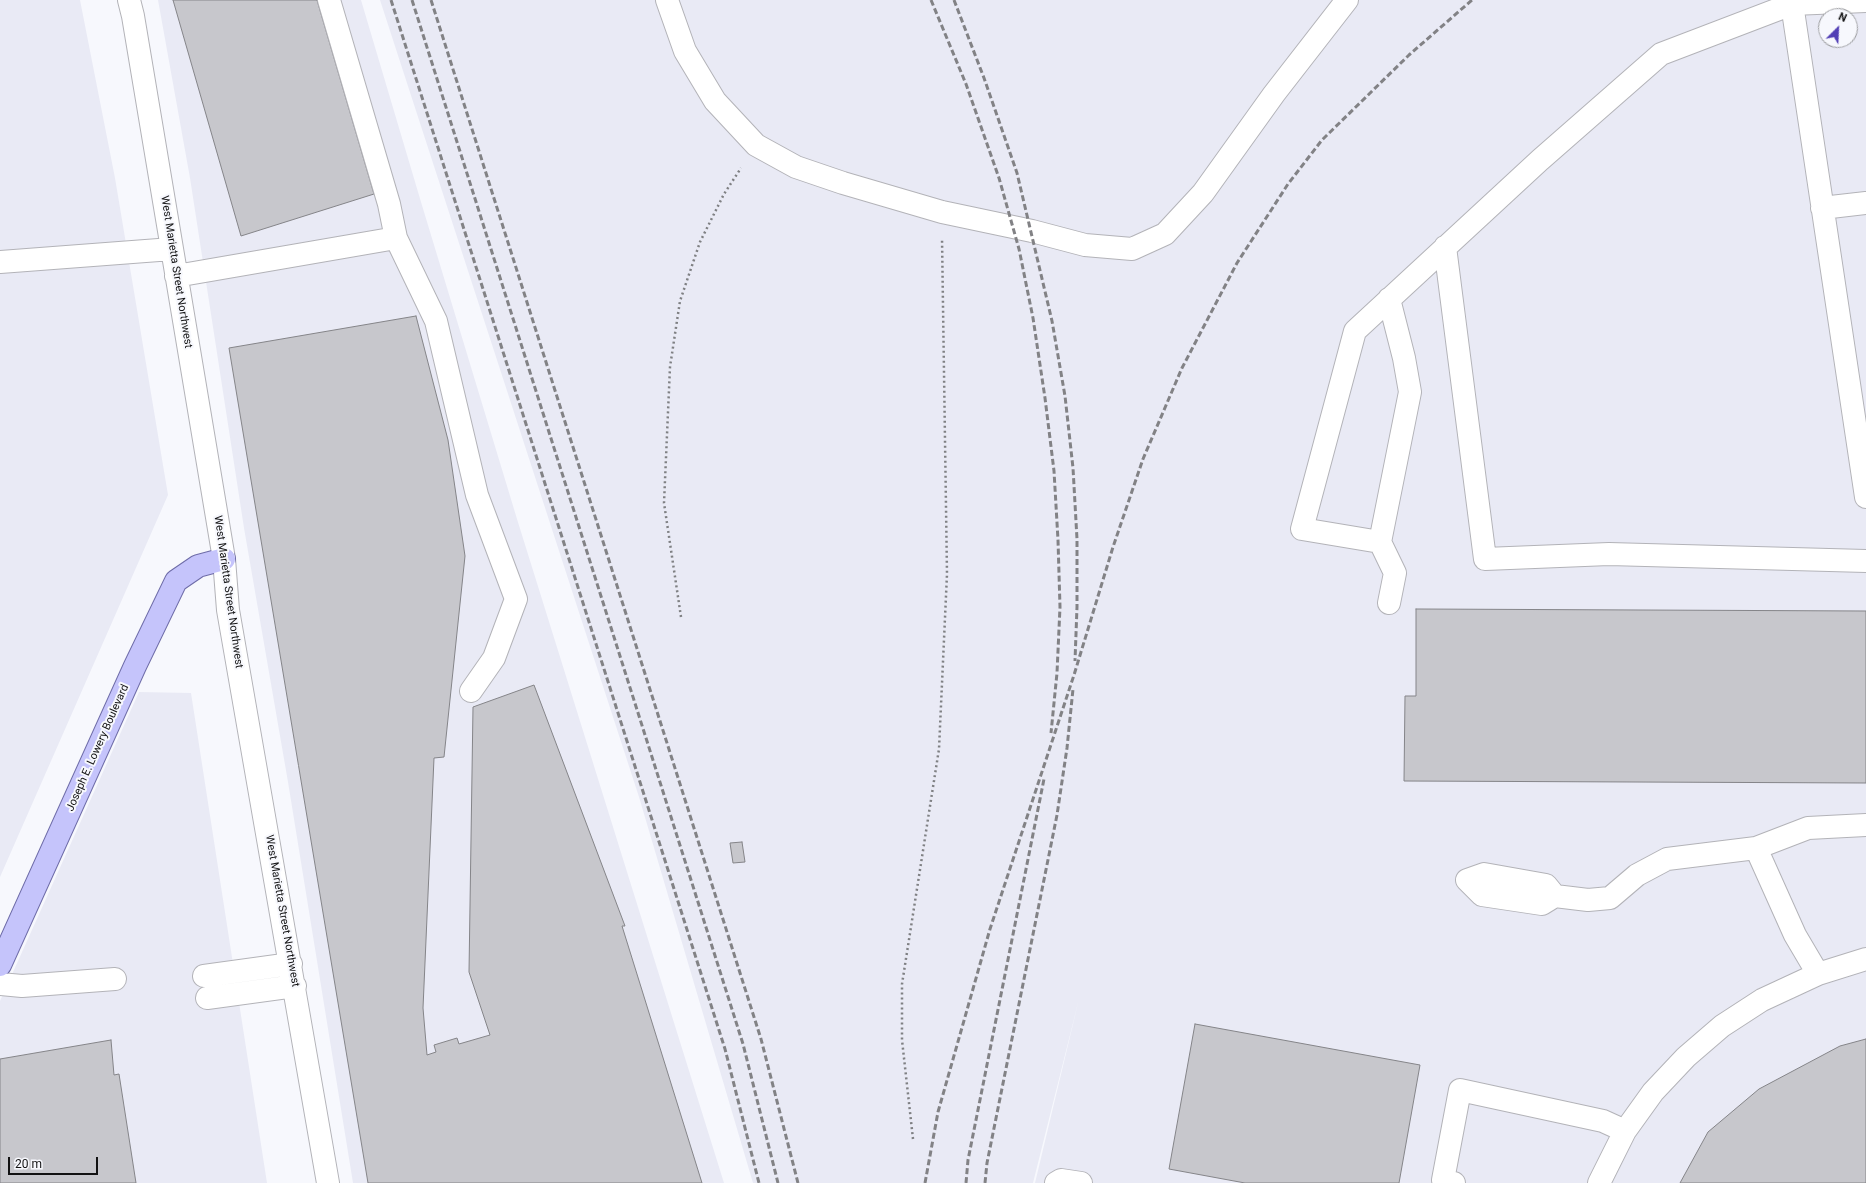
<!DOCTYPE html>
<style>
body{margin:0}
#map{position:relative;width:1866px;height:1183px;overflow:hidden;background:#f7f8fd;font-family:Roboto,sans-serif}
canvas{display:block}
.north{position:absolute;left:1818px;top:8px;width:40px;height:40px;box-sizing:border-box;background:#f7f8fd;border:1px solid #9b9c9f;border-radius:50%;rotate:24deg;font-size:11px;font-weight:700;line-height:16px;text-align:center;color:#121213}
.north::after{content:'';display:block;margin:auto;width:14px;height:18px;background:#513eb5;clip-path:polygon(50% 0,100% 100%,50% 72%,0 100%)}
.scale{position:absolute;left:8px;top:1157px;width:90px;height:18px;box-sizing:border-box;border:2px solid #121213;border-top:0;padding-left:5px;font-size:12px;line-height:14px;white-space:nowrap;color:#121213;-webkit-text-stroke:3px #f7f8fd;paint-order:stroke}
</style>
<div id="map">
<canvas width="1866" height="1183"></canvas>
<div class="north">N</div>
<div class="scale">20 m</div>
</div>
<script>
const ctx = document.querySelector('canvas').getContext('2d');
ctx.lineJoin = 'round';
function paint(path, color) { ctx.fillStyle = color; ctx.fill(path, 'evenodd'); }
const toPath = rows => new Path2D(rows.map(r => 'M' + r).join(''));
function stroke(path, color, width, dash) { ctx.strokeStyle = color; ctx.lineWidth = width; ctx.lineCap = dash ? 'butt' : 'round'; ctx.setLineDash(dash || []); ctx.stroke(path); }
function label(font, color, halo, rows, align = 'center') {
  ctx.font = font + ' Roboto,sans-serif'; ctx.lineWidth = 4; ctx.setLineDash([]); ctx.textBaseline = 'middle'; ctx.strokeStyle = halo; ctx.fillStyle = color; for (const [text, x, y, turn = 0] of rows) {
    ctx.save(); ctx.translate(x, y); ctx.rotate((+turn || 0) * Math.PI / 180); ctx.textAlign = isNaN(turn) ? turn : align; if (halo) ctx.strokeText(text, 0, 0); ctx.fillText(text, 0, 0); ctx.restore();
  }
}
const built = toPath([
 [0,0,80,0,115,178,168,495,0,877],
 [158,0,361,0,421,202,517,519,724,1183,353,1183,288,782,244,528,190,178],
 [380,0,1866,0,1866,1183,1035,1183,1079,999,1033,1183,753,1183,639,797],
 [1826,16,1850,16,1850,40,1826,40],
 [139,692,191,693,267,1183,0,1183,0,1001]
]);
const building = toPath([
 [173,0,317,0,374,194,241,236,173,0],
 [416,316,448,440,465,556,444,757,434,758,423,1008,427,1055,436,1052,434,1045,457,1038,459,1044,490,1035,469,972,473,707,534,685,625,926,622,926,702,1183,368,1183,229,348,416,316],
 [1416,609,1866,611,1866,783,1404,781,1405,696,1416,696,1416,609],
 [742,842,745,862,733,863,730,843,742,842],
 [1195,1024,1420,1065,1399,1183,1245,1183,1169,1169,1195,1024],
 [1866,1039,1866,1183,1680,1183,1708,1132,1759,1089,1840,1046,1866,1039],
 [111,1040,114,1075,119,1074,136,1183,0,1183,0,1059,111,1040]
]);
const path = toPath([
 [681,617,664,503,670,367,680,301,700,242,724,194,741,168],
 [913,1139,902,1040,902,984,939,749,947,574,942,238]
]);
const minor = toPath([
 [129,0,133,16,224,559,228,610,328,1183],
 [667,0,685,51,715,101,756,145,796,167,843,183,942,212,1032,231,1085,245,1132,249,1165,234,1203,193,1274,94,1347,0],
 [1792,4,1866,497],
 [1822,208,1866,203],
 [396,238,436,321,477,495,516,599,494,658,471,691],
 [1445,247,1485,559,1609,554,1866,561],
 [0,262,172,249],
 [176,276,396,238,389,204,329,0],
 [1389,299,1404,358,1410,392,1380,542,1302,529,1355,331,1540,160,1661,54,1792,4,1866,1],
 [1380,542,1395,573,1389,603],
 [1756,848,1808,828,1866,825],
 [1555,896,1546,885,1484,874,1467,880,1482,895,1542,904,1555,896,1588,900,1610,898,1637,875,1667,859,1756,848,1795,935,1818,974],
 [204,976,291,964],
 [0,984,22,986,115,979],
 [207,998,295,986],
 [1056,1183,1061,1180,1081,1183],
 [1454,1183,1443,1180,1460,1090,1603,1121,1625,1131],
 [1599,1183,1625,1131,1653,1092,1686,1057,1722,1026,1762,1000,1818,974,1866,959]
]);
const major = toPath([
 [0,965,135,666,176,581,198,566,224,559]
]);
const rail = toPath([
 [391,0,725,1049,759,1183],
 [412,0,743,1044,778,1183],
 [431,0,761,1039,798,1183],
 [931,0,966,84,999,178,1019,249,1033,318,1045,398,1054,471,1058,540,1060,607,1057,673,1051,733],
 [954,0,984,78,1017,173,1052,321,1065,396,1073,468,1077,539,1077,607,1075,661],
 [925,1183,938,1112,990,929,1074,675,1113,547,1143,459,1182,368,1237,263,1288,184,1322,140,1409,55,1472,0],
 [966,1183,968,1160,1044,779],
 [985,1183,987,1163,1057,815,1067,748,1073,689]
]);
const streetNames = [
 ["West Marietta Street Northwest",176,272,81],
 ["West Marietta Street Northwest",228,592,82],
 ["Joseph E. Lowery Boulevard",98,748,-66],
 ["West Marietta Street Northwest",282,911,80]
];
paint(built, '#e9eaf5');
paint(building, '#c7c7cc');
stroke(building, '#858589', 1);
stroke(minor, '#b3b3b8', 24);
stroke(major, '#6e6ca8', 24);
stroke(path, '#7f8083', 2.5, [2, 3]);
stroke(minor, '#fff', 22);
stroke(major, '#c5c4fb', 22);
stroke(rail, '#828285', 3, [6, 3]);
label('11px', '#121213', '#f7f8fd', streetNames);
</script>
